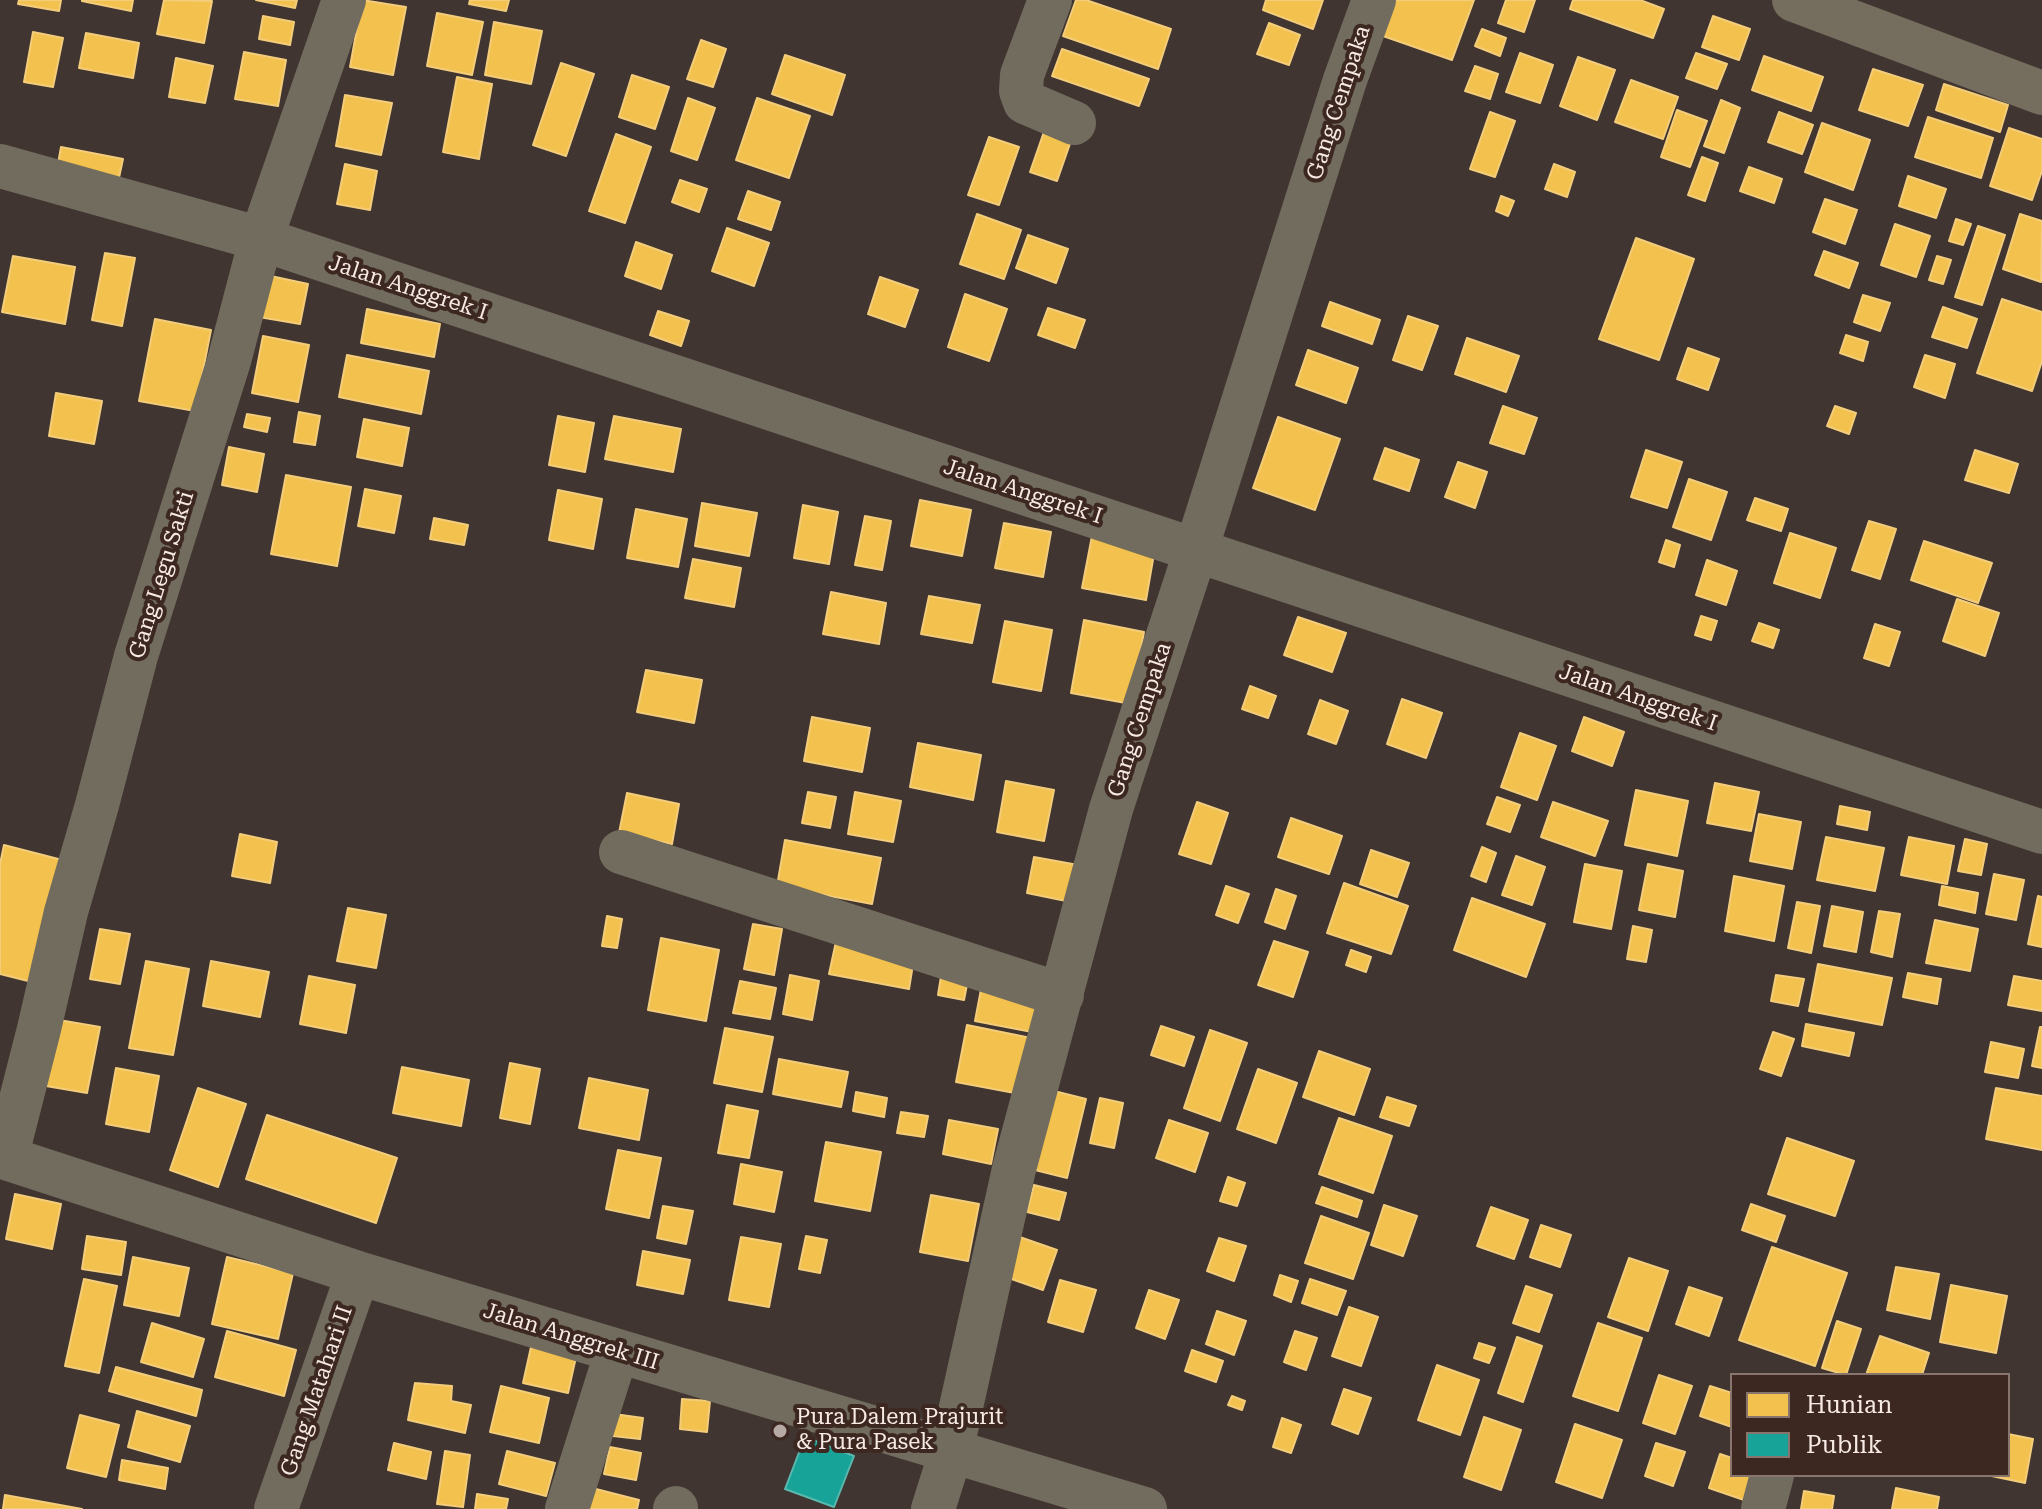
<!DOCTYPE html>
<style>
body{margin:0}
#map{position:relative;width:2042px;height:1509px;overflow:hidden;background:#403530;font-family:"Roboto Serif",serif}
canvas{display:block}
.legend{position:absolute;left:1730px;top:1373px;width:280px;height:104px;box-sizing:border-box;background:#3c2820;border:2px solid #87756e;margin:0;padding:10px 14px;list-style:none;font-size:24px;color:#f7e9e4}
.legend li{display:flex;align-items:center;gap:16px;height:40px}
.legend b{width:40px;border:2px solid #87756e}
</style>
<div id="map">
<canvas width="2042" height="1509"></canvas>
<ul class="legend">
<li><b style="height:22px;background:#f2c14e"></b>Hunian</li>
<li><b style="height:22px;background:#17a398"></b>Publik</li>
</ul>
</div>
<script>
const ctx = document.querySelector('canvas').getContext('2d');
ctx.lineJoin = 'round';
function paint(path, color) { ctx.fillStyle = color; ctx.fill(path, 'evenodd'); }
const toPath = rows => new Path2D(rows.map(r => 'M' + r).join(''));
function stroke(path, color, width, dash) { ctx.strokeStyle = color; ctx.lineWidth = width; ctx.lineCap = dash ? 'butt' : 'round'; ctx.setLineDash(dash || []); ctx.stroke(path); }
function label(font, color, halo, rows, align = 'center') {
  ctx.font = font + ' "Roboto Serif",serif'; ctx.lineWidth = 8; ctx.setLineDash([]); ctx.textBaseline = 'middle'; ctx.strokeStyle = halo; ctx.fillStyle = color; for (const [text, x, y, turn = 0] of rows) {
    ctx.save(); ctx.translate(x, y); ctx.rotate((+turn || 0) * Math.PI / 180); ctx.textAlign = isNaN(turn) ? turn : align; if (halo) ctx.strokeText(text, 0, 0); ctx.fillText(text, 0, 0); ctx.restore();
  }
}
const homes = toPath([
 [19,0,61,0,59,11,18,4,19,0],
 [82,0,133,0,131,11,82,1,82,0],
 [164,0,212,1,204,43,157,34,164,0],
 [256,0,297,0,295,8,256,0],
 [362,0,406,7,393,75,350,67,362,0],
 [470,0,509,0,506,11,469,4,470,0],
 [1076,0,1086,0,1171,29,1158,69,1063,36,1076,0],
 [1266,0,1323,0,1313,29,1263,10,1266,0],
 [1396,0,1474,0,1452,60,1383,36,1396,0],
 [1506,0,1535,0,1524,32,1498,23,1506,0],
 [1573,0,1640,0,1664,9,1653,38,1570,9,1573,0],
 [437,13,483,22,472,75,427,66,437,13],
 [263,16,294,22,290,45,259,39,263,16],
 [1713,16,1750,29,1739,60,1702,47,1713,16],
 [494,22,542,31,531,84,485,75,494,22],
 [1269,23,1300,35,1289,65,1257,54,1269,23],
 [1482,29,1506,38,1500,56,1475,46,1482,29],
 [33,32,63,38,53,87,24,82,33,32],
 [86,33,139,43,133,78,79,68,86,33],
 [701,40,726,49,713,87,687,79,701,40],
 [1062,49,1149,79,1139,106,1052,76,1062,49],
 [244,52,286,60,278,106,235,99,244,52],
 [1520,53,1553,65,1540,103,1506,92,1520,53],
 [1696,53,1727,64,1717,89,1686,78,1696,53],
 [785,55,845,75,832,115,772,94,785,55],
 [1764,56,1823,77,1811,111,1752,90,1764,56],
 [1578,57,1615,70,1597,120,1560,106,1578,57],
 [176,58,213,66,205,103,169,97,176,58],
 [561,63,594,74,566,156,533,145,561,63],
 [1475,66,1498,74,1490,99,1465,91,1475,66],
 [1873,69,1923,85,1908,126,1859,110,1873,69],
 [632,75,669,87,655,129,619,117,632,75],
 [457,77,492,84,479,159,443,152,457,77],
 [1631,80,1678,97,1663,139,1615,122,1631,80],
 [1944,84,2008,105,2000,132,1936,110,1944,84],
 [345,95,392,103,381,155,336,146,345,95],
 [688,98,715,108,697,160,671,151,688,98],
 [757,98,810,116,789,178,736,160,757,98],
 [1721,100,1740,108,1724,153,1704,146,1721,100],
 [1677,110,1707,121,1690,167,1661,157,1677,110],
 [1490,112,1515,121,1495,177,1470,169,1490,112],
 [1779,112,1813,125,1802,154,1768,142,1779,112],
 [1928,117,1993,138,1981,178,1915,157,1928,117],
 [1822,123,1870,140,1853,190,1805,172,1822,123],
 [1046,126,1073,135,1057,181,1030,172,1046,126],
 [2009,128,2042,139,2042,171,2032,200,1990,186,2009,128],
 [616,134,651,147,625,223,589,211,616,134],
 [989,137,1019,147,999,205,968,195,989,137],
 [61,147,123,159,117,187,56,175,61,147],
 [1702,157,1718,163,1705,201,1688,195,1702,157],
 [345,164,377,171,370,210,337,204,345,164],
 [1554,164,1575,172,1567,197,1545,189,1554,164],
 [1749,167,1782,179,1774,203,1740,191,1749,167],
 [1908,176,1946,189,1936,218,1899,206,1908,176],
 [680,180,707,189,699,212,672,202,680,180],
 [748,191,780,202,771,230,738,219,748,191],
 [1501,196,1514,201,1508,216,1496,211,1501,196],
 [1825,199,1857,210,1845,244,1813,232,1825,199],
 [977,214,1021,230,1004,279,960,264,977,214],
 [2020,214,2042,221,2041,282,2003,269,2020,214],
 [1956,219,1971,224,1963,245,1949,241,1956,219],
 [1895,224,1930,236,1916,277,1881,265,1895,224],
 [1978,226,2005,235,1982,305,1955,297,1978,226],
 [727,228,769,243,754,286,712,271,727,228],
 [1028,235,1068,249,1056,283,1016,268,1028,235],
 [1636,238,1694,259,1659,360,1599,339,1636,238],
 [636,242,672,255,661,289,625,276,636,242],
 [1824,251,1858,263,1849,288,1815,275,1824,251],
 [105,253,135,258,122,326,92,320,105,253],
 [13,256,75,267,65,324,2,312,13,256],
 [1937,256,1951,260,1943,284,1929,280,1937,256],
 [266,275,308,284,300,324,259,317,266,275],
 [880,277,918,290,905,327,868,314,880,277],
 [965,294,1007,309,989,361,948,347,965,294],
 [1863,295,1890,303,1880,331,1854,322,1863,295],
 [2002,299,2042,312,2042,361,2032,391,1977,373,2002,299],
 [1330,302,1380,320,1372,344,1322,326,1330,302],
 [1943,307,1977,319,1967,348,1932,337,1943,307],
 [1048,308,1085,320,1075,348,1038,335,1048,308],
 [367,309,440,324,434,357,361,343,367,309],
 [658,311,689,321,681,346,650,335,658,311],
 [1408,316,1438,326,1422,370,1393,360,1408,316],
 [155,319,211,330,195,411,139,401,155,319],
 [1846,335,1868,342,1863,361,1840,353,1846,335],
 [263,336,309,345,298,402,252,393,263,336],
 [1467,338,1519,356,1506,392,1455,374,1467,338],
 [1688,348,1719,359,1708,390,1677,379,1688,348],
 [1308,350,1358,368,1346,403,1296,385,1308,350],
 [347,355,429,371,421,414,339,397,347,355],
 [1925,355,1955,364,1945,398,1914,387,1925,355],
 [56,393,102,401,94,444,49,436,56,393],
 [1503,406,1537,418,1524,454,1490,443,1503,406],
 [1835,406,1856,413,1849,434,1827,426,1835,406],
 [299,412,320,416,315,445,294,442,299,412],
 [247,414,270,418,267,432,244,427,247,414],
 [558,416,594,423,585,472,549,465,558,416],
 [614,416,681,429,673,472,605,459,614,416],
 [1278,417,1340,439,1315,510,1253,488,1278,417],
 [364,419,409,428,402,466,357,457,364,419],
 [229,447,264,454,257,492,222,485,229,447],
 [1385,448,1419,460,1409,491,1374,479,1385,448],
 [1646,450,1682,462,1667,508,1631,497,1646,450],
 [1975,450,2018,464,2009,493,1965,480,1975,450],
 [1458,462,1487,472,1475,508,1445,497,1458,462],
 [286,475,351,487,337,566,271,554,286,475],
 [1689,479,1727,492,1711,540,1673,527,1689,479],
 [365,489,401,496,394,533,358,526,365,489],
 [558,490,602,499,593,549,549,540,558,490],
 [1755,498,1788,509,1781,531,1747,520,1755,498],
 [920,500,971,510,962,556,911,546,920,500],
 [702,503,757,513,749,556,695,546,702,503],
 [803,505,838,512,829,564,794,558,803,505],
 [636,509,687,519,678,567,627,558,636,509],
 [865,516,891,521,882,570,855,565,865,516],
 [434,518,468,525,464,545,430,539,434,518],
 [1869,521,1896,529,1880,579,1852,570,1869,521],
 [1004,523,1051,532,1043,577,995,568,1004,523],
 [1790,533,1836,548,1820,598,1774,583,1790,533],
 [1092,536,1155,548,1146,600,1082,588,1092,536],
 [1666,540,1680,545,1674,567,1659,562,1666,540],
 [1924,541,1992,563,1978,603,1911,580,1924,541],
 [693,559,741,568,734,607,685,598,693,559],
 [1707,560,1737,571,1726,605,1696,595,1707,560],
 [831,592,886,603,879,644,823,634,831,592],
 [929,596,980,605,972,643,921,634,929,596],
 [1957,599,1999,613,1985,656,1943,641,1957,599],
 [1701,616,1717,621,1711,640,1695,635,1701,616],
 [1298,617,1346,633,1332,672,1284,655,1298,617],
 [1084,620,1144,632,1131,704,1071,693,1084,620],
 [1005,621,1052,630,1041,691,993,682,1005,621],
 [1759,623,1779,630,1773,648,1752,641,1759,623],
 [1875,624,1900,632,1889,666,1864,658,1875,624],
 [646,670,702,680,694,723,637,712,646,670],
 [1250,686,1276,696,1268,718,1242,709,1250,686],
 [1402,699,1442,713,1426,758,1387,744,1402,699],
 [1320,700,1348,711,1336,744,1308,734,1320,700],
 [812,717,870,728,862,772,804,761,812,717],
 [1584,717,1624,732,1612,766,1572,751,1584,717],
 [1520,733,1556,746,1537,800,1501,787,1520,733],
 [918,743,981,755,973,800,910,787,918,743],
 [1006,781,1054,790,1044,841,997,832,1006,781],
 [1715,783,1759,792,1751,831,1707,823,1715,783],
 [1636,790,1688,801,1677,856,1625,845,1636,790],
 [808,792,836,797,830,828,802,823,808,792],
 [855,792,901,801,893,842,848,834,855,792],
 [627,793,679,804,672,844,619,833,627,793],
 [1497,797,1520,805,1510,832,1487,824,1497,797],
 [1197,802,1228,813,1211,864,1179,854,1197,802],
 [1553,802,1608,821,1595,856,1541,837,1553,802],
 [1840,806,1870,812,1867,830,1837,824,1840,806],
 [1759,814,1801,822,1792,869,1750,861,1759,814],
 [1291,818,1342,836,1329,874,1278,857,1291,818],
 [240,834,277,842,270,883,232,876,240,834],
 [1826,837,1884,848,1875,891,1817,880,1826,837],
 [1909,837,1954,846,1947,884,1901,875,1909,837],
 [1965,839,1987,844,1981,875,1958,871,1965,839],
 [785,840,881,858,872,904,777,886,785,840],
 [4,845,70,862,40,984,0,974,0,864,4,845],
 [1482,847,1496,853,1486,882,1471,876,1482,847],
 [1371,850,1409,863,1397,897,1360,884,1371,850],
 [1516,856,1545,867,1532,905,1502,895,1516,856],
 [1034,857,1078,865,1071,902,1027,893,1034,857],
 [1585,864,1622,871,1611,929,1574,922,1585,864],
 [1648,864,1683,871,1675,917,1639,910,1648,864],
 [1994,874,2024,880,2016,920,1986,914,1994,874],
 [1734,876,1784,886,1774,941,1725,931,1734,876],
 [1344,883,1408,906,1391,954,1327,933,1344,883],
 [1226,886,1249,894,1238,923,1216,915,1226,886],
 [1942,886,1978,893,1975,913,1939,905,1942,886],
 [1276,889,1296,896,1285,929,1265,922,1276,889],
 [2038,896,2042,897,2042,947,2028,944,2038,896],
 [1472,898,1545,924,1526,977,1454,950,1472,898],
 [1797,902,1820,906,1811,953,1788,948,1797,902],
 [1832,906,1863,912,1856,952,1824,946,1832,906],
 [348,908,386,915,376,968,337,961,348,908],
 [1879,911,1900,914,1892,957,1871,952,1879,911],
 [607,916,622,919,617,948,602,946,607,916],
 [1935,920,1978,929,1970,971,1926,963,1935,920],
 [753,924,782,929,774,975,744,969,753,924],
 [1633,926,1652,930,1646,962,1627,959,1633,926],
 [100,929,130,934,120,984,90,979,100,929],
 [837,937,915,952,909,989,829,974,837,937],
 [661,938,719,950,706,1021,648,1010,661,938],
 [1274,941,1308,952,1293,997,1258,985,1274,941],
 [1351,950,1371,957,1366,972,1346,965,1351,950],
 [146,961,189,969,173,1055,129,1048,146,961],
 [211,961,269,972,260,1017,203,1006,211,961],
 [943,964,970,969,964,1000,938,995,943,964],
 [1818,964,1892,978,1882,1025,1809,1011,1818,964],
 [1908,973,1941,979,1937,1004,1903,997,1908,973],
 [790,975,819,981,812,1020,783,1014,790,975],
 [1776,975,1804,979,1798,1006,1771,1001,1776,975],
 [309,976,355,985,346,1033,300,1024,309,976],
 [2014,976,2042,981,2042,1011,2008,1005,2014,976],
 [740,981,776,988,770,1019,733,1013,740,981],
 [982,984,1038,995,1032,1032,975,1021,982,984],
 [59,1020,100,1027,87,1093,46,1086,59,1020],
 [1806,1024,1854,1033,1849,1056,1802,1046,1806,1024],
 [967,1025,1031,1038,1020,1094,956,1082,967,1025],
 [1161,1026,1194,1037,1184,1066,1151,1055,1161,1026],
 [2040,1027,2042,1027,2042,1068,2032,1066,2040,1027],
 [725,1028,773,1037,762,1092,714,1083,725,1028],
 [1210,1030,1247,1043,1220,1121,1184,1108,1210,1030],
 [1773,1032,1794,1039,1781,1076,1760,1069,1773,1032],
 [1991,1042,2024,1049,2018,1078,1985,1072,1991,1042],
 [1319,1051,1370,1069,1354,1115,1303,1097,1319,1051],
 [779,1059,848,1072,841,1107,773,1094,779,1059],
 [510,1063,540,1069,530,1124,500,1118,510,1063],
 [402,1067,469,1080,461,1126,393,1113,402,1067],
 [116,1068,159,1076,149,1132,106,1124,116,1068],
 [1258,1069,1297,1083,1276,1143,1237,1129,1258,1069],
 [589,1078,648,1090,639,1140,579,1128,589,1078],
 [198,1088,246,1104,218,1187,170,1170,198,1088],
 [1996,1088,2042,1096,2042,1150,1986,1139,1996,1088],
 [1054,1091,1086,1099,1067,1178,1035,1170,1054,1091],
 [856,1092,887,1098,884,1117,853,1111,856,1092],
 [1387,1097,1416,1106,1409,1126,1380,1117,1387,1097],
 [1100,1098,1123,1103,1114,1148,1090,1143,1100,1098],
 [727,1105,758,1111,749,1158,718,1153,727,1105],
 [901,1112,928,1116,924,1137,897,1133,901,1112],
 [267,1115,397,1158,376,1223,246,1179,267,1115],
 [1339,1118,1392,1136,1373,1193,1319,1174,1339,1118],
 [949,1120,998,1129,991,1164,943,1154,949,1120],
 [1169,1120,1208,1133,1195,1172,1156,1158,1169,1120],
 [1787,1138,1854,1161,1835,1216,1768,1194,1787,1138],
 [826,1142,881,1152,870,1211,815,1201,826,1142],
 [618,1150,661,1158,649,1218,606,1209,618,1150],
 [741,1164,782,1172,774,1212,734,1204,741,1164],
 [1228,1177,1245,1183,1237,1206,1220,1201,1228,1177],
 [1034,1185,1066,1193,1059,1220,1027,1212,1034,1185],
 [1322,1187,1362,1201,1357,1217,1316,1203,1322,1187],
 [15,1194,61,1204,52,1249,6,1239,15,1194],
 [931,1195,979,1204,968,1261,920,1252,931,1195],
 [1751,1204,1785,1216,1776,1242,1742,1230,1751,1204],
 [1384,1205,1417,1216,1403,1256,1371,1245,1384,1205],
 [663,1206,693,1211,686,1244,657,1238,663,1206],
 [1491,1207,1528,1220,1514,1259,1477,1246,1491,1207],
 [1321,1216,1369,1233,1353,1279,1305,1263,1321,1216],
 [1541,1225,1571,1235,1560,1267,1530,1257,1541,1225],
 [1014,1235,1057,1250,1043,1290,1000,1275,1014,1235],
 [87,1236,126,1242,121,1275,82,1269,87,1236],
 [806,1236,827,1240,820,1273,799,1269,806,1236],
 [741,1237,781,1244,769,1307,729,1300,741,1237],
 [1219,1238,1246,1246,1234,1281,1207,1271,1219,1238],
 [1772,1247,1847,1273,1815,1366,1739,1340,1772,1247],
 [643,1251,690,1260,683,1294,637,1285,643,1251],
 [133,1257,189,1268,179,1316,124,1305,133,1257],
 [227,1257,293,1273,278,1339,212,1324,227,1257],
 [1629,1258,1668,1271,1648,1331,1608,1317,1629,1258],
 [1896,1267,1939,1274,1930,1319,1887,1310,1896,1267],
 [1280,1275,1298,1281,1291,1302,1274,1295,1280,1275],
 [84,1279,117,1286,99,1373,65,1366,84,1279],
 [1310,1279,1346,1291,1337,1315,1302,1303,1310,1279],
 [1060,1280,1096,1290,1083,1332,1048,1322,1060,1280],
 [1951,1285,2007,1296,1996,1353,1940,1342,1951,1285],
 [1526,1286,1552,1295,1539,1332,1513,1323,1526,1286],
 [1689,1287,1722,1298,1709,1336,1676,1324,1689,1287],
 [1149,1290,1179,1300,1165,1339,1136,1328,1149,1290],
 [1349,1307,1378,1317,1361,1366,1332,1356,1349,1307],
 [1217,1311,1246,1321,1234,1355,1206,1344,1217,1311],
 [1837,1321,1861,1329,1846,1375,1822,1368,1837,1321],
 [152,1323,204,1339,193,1377,141,1362,152,1323],
 [1598,1323,1642,1338,1618,1411,1573,1396,1598,1323],
 [227,1331,296,1350,284,1396,215,1377,227,1331],
 [1295,1331,1317,1338,1306,1370,1284,1362,1295,1331],
 [1880,1336,1929,1353,1922,1375,1866,1375,1880,1336],
 [1517,1337,1542,1346,1523,1402,1498,1393,1517,1337],
 [1479,1343,1495,1348,1489,1363,1474,1358,1479,1343],
 [531,1347,576,1357,568,1393,523,1383,531,1347],
 [1192,1350,1223,1361,1216,1382,1185,1371,1192,1350],
 [1437,1365,1479,1380,1460,1435,1418,1420,1437,1365],
 [116,1367,202,1390,196,1416,109,1391,116,1367],
 [1659,1375,1692,1386,1675,1434,1643,1423,1659,1375],
 [415,1383,452,1386,451,1401,471,1405,465,1433,408,1420,415,1383],
 [501,1386,549,1398,539,1443,490,1432,501,1386],
 [1710,1386,1732,1393,1732,1427,1700,1416,1710,1386],
 [1344,1389,1371,1398,1358,1434,1332,1424,1344,1389],
 [1232,1396,1245,1401,1242,1410,1228,1405,1232,1396],
 [682,1399,710,1401,707,1432,680,1429,682,1399],
 [137,1411,190,1426,180,1462,128,1447,137,1411],
 [607,1413,643,1418,640,1439,604,1435,607,1413],
 [80,1415,119,1425,106,1477,67,1468,80,1415],
 [1484,1417,1521,1430,1501,1490,1464,1477,1484,1417],
 [1282,1418,1301,1425,1291,1453,1273,1447,1282,1418],
 [1575,1424,1622,1440,1602,1498,1556,1482,1575,1424],
 [2008,1434,2033,1439,2025,1483,1987,1475,2008,1475,2008,1434],
 [394,1443,431,1452,426,1479,388,1470,394,1443],
 [1656,1443,1685,1452,1673,1486,1645,1476,1656,1443],
 [610,1447,641,1453,636,1480,604,1474,610,1447],
 [445,1451,470,1455,463,1507,437,1504,445,1451],
 [507,1451,555,1463,546,1496,499,1484,507,1451],
 [1720,1454,1732,1458,1732,1475,1752,1475,1744,1500,1709,1488,1720,1454],
 [122,1460,168,1468,165,1489,119,1480,122,1460],
 [592,1488,639,1500,637,1509,587,1509,592,1488],
 [1896,1488,1939,1497,1937,1509,1892,1509,1896,1488],
 [1804,1491,1834,1496,1832,1509,1801,1509,1804,1491],
 [477,1494,508,1499,506,1509,475,1509,477,1494],
 [5,1495,82,1509,3,1509,5,1495]
]);
const public = toPath([
 [805,1437,854,1456,834,1507,785,1489,805,1437]
]);
const minor = toPath([
 [1050,0,1022,75,1021,91,1025,102,1074,123],
 [0,166,261,239,2042,832],
 [621,852,1062,995],
 [0,1156,358,1273,1145,1509],
 [6,1158,39,1029,66,912,97,805,136,656,229,361,261,239,344,0],
 [276,1509,358,1273],
 [567,1509,617,1351],
 [675,1509,676,1508],
 [933,1509,951,1452,1014,1169,1111,809,1196,550,1345,80,1374,0],
 [1763,1509,1772,1475]
]);
const secondary = toPath([
 [1794,0,2042,93]
]);
const markers = [
 [780,1431,8,"#b7aaa5"]
];
const streetNames = [
 ["Gang Cempaka",1339,103,-72],
 ["Jalan Anggrek I",408,288,18],
 ["Jalan Anggrek I",1023,492,18],
 ["Gang Legu Sakti",162,575,-73],
 ["Jalan Anggrek I",1638,698,19],
 ["Gang Cempaka",1140,720,-72],
 ["Jalan Anggrek III",571,1337,17],
 ["Gang Matahari II",317,1391,-71]
];
const poiNames = [
 ["Pura Dalem Prajurit",796,1418],
 ["& Pura Pasek",796,1443]
];
paint(homes, '#f2c14e');
stroke(homes, '#f4cd7b', 2);
paint(public, '#17a398');
stroke(public, '#5ab8af', 2);
stroke(minor, '#726c5f', 44);
stroke(secondary, '#756d5e', 44);
for (const [x, y, r, color] of markers) { const dot = new Path2D(); dot.arc(x, y, r, 0, 2 * Math.PI); ctx.fillStyle = color; ctx.fill(dot); stroke(dot, '#3c2820', 3); }
label('22px', '#f7e9e4', '#3c2820', streetNames);
label('22px', '#f7e9e4', '#3c2820', poiNames, 'left');
</script>
